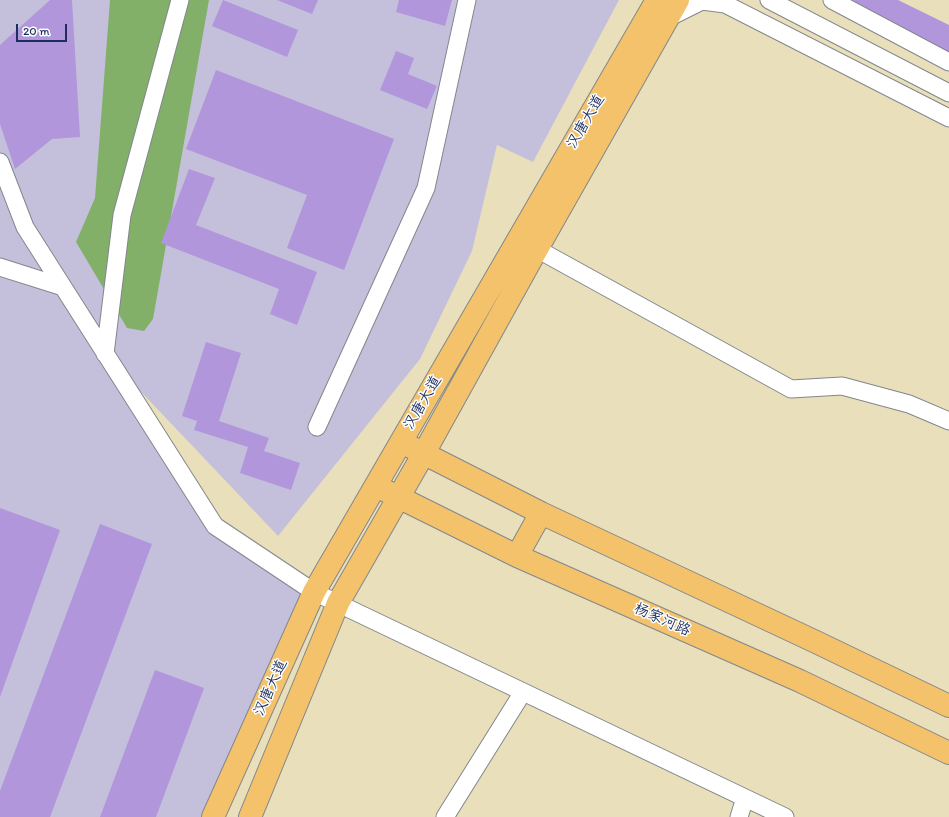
<!DOCTYPE html>
<meta charset="utf-8">
<style>
body{margin:0}
#map{position:relative;width:949px;height:817px;overflow:hidden;background:#eadfbb;font-family:Itim,sans-serif}
canvas{display:block}
.scale{position:absolute;left:16px;top:24px;width:51px;height:18px;box-sizing:border-box;border:2px solid #1b2f5e;border-top:0;padding-left:5px;font-size:12px;line-height:14px;white-space:nowrap;color:#1b2f5e;-webkit-text-stroke:3px #fff;paint-order:stroke}
</style>
<div id="map">
<canvas width="949" height="817"></canvas>
<div class="scale">20 m</div>
</div>
<script>
const ctx = document.querySelector('canvas').getContext('2d');
ctx.lineJoin = 'round';
function paint(path, color) { ctx.fillStyle = color; ctx.fill(path, 'evenodd'); }
const toPath = rows => new Path2D(rows.map(r => 'M' + r).join(''));
function stroke(path, color, width, dash) { ctx.strokeStyle = color; ctx.lineWidth = width; ctx.lineCap = dash ? 'butt' : 'round'; ctx.setLineDash(dash || []); ctx.stroke(path); }
function label(font, color, halo, rows, align = 'center') {
  ctx.font = font + ' Itim,"LXGW WenKai TC",sans-serif'; ctx.lineWidth = 3; ctx.setLineDash([]); ctx.textBaseline = 'middle'; ctx.strokeStyle = halo; ctx.fillStyle = color; for (const [text, x, y, turn = 0] of rows) {
    ctx.save(); ctx.translate(x, y); ctx.rotate((+turn || 0) * Math.PI / 180); ctx.textAlign = isNaN(turn) ? turn : align; if (halo) ctx.strokeText(text, 0, 0); ctx.fillText(text, 0, 0); ctx.restore();
  }
}
const industrial = toPath([
 [0,0,619,0,533,162,497,145,472,251,420,359,278,536,107,356,215,526,311,597,213,817,0,817]
]);
const forest = toPath([
 [110,0,209,0,153,319,144,331,127,328,76,242,95,198]
]);
const building = toPath([
 [50,0,72,0,80,137,52,139,15,169,0,124,0,45],
 [223,0,298,30,287,57,212,26],
 [277,0,318,0,312,14],
 [399,0,452,0,445,26,396,12],
 [841,0,898,0,949,25,949,55],
 [396,51,414,58,408,74,437,86,427,109,380,90],
 [216,70,394,139,344,270,287,248,307,195,186,149],
 [189,169,215,178,196,225,317,272,297,325,270,314,279,289,161,243],
 [206,342,241,353,219,421,269,438,264,451,300,463,291,490,240,473,248,447,194,430,197,421,182,416],
 [0,508,60,530,0,697],
 [100,524,152,544,50,817,0,817,0,791],
 [155,670,204,688,156,817,100,817]
]);
const minor = toPath([
 [769,0,949,93],
 [832,0,949,62],
 [668,18,702,1,725,4,949,118],
 [0,162,25,227,215,526,314,592,785,817],
 [537,249,791,389,842,386,909,404,949,421],
 [0,267,63,287],
 [105,354,122,215,180,0],
 [317,427,426,188,467,0],
 [445,817,523,692],
 [739,817,745,798]
]);
const major = toPath([
 [411,447,541,513,816,642,949,706],
 [386,491,517,556,800,681,949,753],
 [517,556,541,513],
 [213,817,314,592,657,0],
 [250,817,338,603,424,453,537,249,678,0]
]);
const streetNames = [
 ["汉唐大道",586,122,-60],
 ["汉唐大道",423,403,-60],
 ["杨家河路",662,620,24],
 ["汉唐大道",271,688,-66]
];
paint(industrial, '#c4c0db');
paint(forest, '#82b069');
paint(building, '#b196db');
stroke(minor, '#82878c', 19);
stroke(major, '#82878c', 24);
stroke(minor, '#fff', 17);
stroke(major, '#f3c26a', 22);
label('15px', '#1b2f5e', '#fff', streetNames);
</script>
